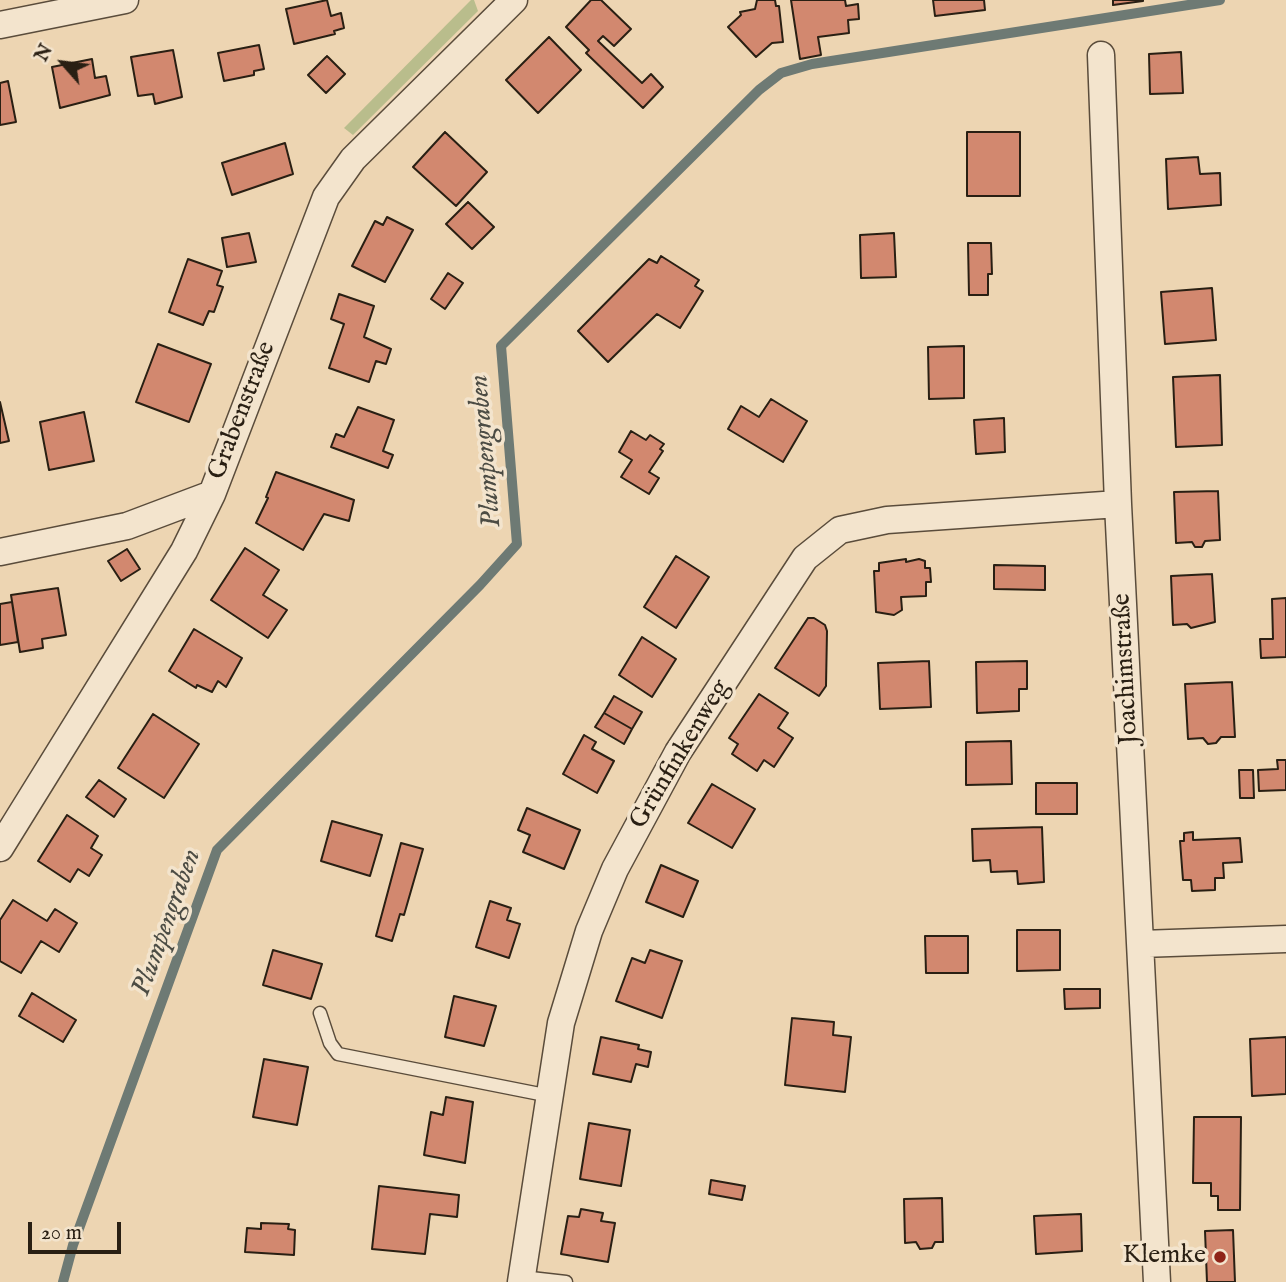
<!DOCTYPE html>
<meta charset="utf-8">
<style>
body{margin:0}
#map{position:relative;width:1286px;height:1282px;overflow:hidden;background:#edd5b2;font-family:"IM FELL English",serif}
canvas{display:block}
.north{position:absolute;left:28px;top:28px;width:70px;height:70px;-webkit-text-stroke:5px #f3e4cd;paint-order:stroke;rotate:298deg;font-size:19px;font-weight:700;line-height:28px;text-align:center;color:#291f13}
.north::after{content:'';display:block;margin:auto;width:24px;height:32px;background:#291f13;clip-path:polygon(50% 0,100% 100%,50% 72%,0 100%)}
.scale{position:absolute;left:28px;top:1222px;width:93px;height:32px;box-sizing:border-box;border:4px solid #291f13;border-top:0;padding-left:9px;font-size:21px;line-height:24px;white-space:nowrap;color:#291f13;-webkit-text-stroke:5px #f3e4cd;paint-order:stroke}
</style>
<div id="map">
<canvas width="1286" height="1282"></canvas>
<div class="north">N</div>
<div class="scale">20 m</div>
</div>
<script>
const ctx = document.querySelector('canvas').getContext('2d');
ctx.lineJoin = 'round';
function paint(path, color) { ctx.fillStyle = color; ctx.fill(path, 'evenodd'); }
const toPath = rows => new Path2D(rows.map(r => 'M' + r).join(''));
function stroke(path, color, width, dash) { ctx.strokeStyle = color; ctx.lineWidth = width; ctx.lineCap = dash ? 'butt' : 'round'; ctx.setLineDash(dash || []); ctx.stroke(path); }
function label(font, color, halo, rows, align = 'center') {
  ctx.font = font + ' "IM FELL English",serif'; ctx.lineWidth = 7; ctx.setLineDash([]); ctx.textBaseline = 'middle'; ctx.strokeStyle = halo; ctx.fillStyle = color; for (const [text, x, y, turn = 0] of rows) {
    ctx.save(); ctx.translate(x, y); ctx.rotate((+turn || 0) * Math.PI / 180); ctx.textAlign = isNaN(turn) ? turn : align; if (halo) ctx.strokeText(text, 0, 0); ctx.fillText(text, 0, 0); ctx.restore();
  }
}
const green = toPath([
 [471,0,474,0,478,11,353,135,344,128]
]);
const stream = toPath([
 [63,1282,73,1245,217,850,480,585,517,544,501,346,759,90,781,73,812,64,1220,0]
]);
const building = toPath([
 [327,0,331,16,341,13,344,28,334,31,335,34,294,44,286,9,327,0],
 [591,0,601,0,631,29,614,46,603,36,598,41,642,83,651,74,663,87,643,108,586,53,589,50,566,27,591,0],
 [757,0,775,0,776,6,779,6,783,42,772,43,756,57,728,27,741,15,740,12,755,9,757,0],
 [791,0,845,0,846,6,858,4,859,19,848,20,849,33,818,37,821,55,800,59,791,0],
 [933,0,984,0,985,10,935,16,933,0],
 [1113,0,1143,0,1143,1,1113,5,1113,0],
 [549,37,581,70,538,113,506,80,549,37],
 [259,45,264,69,254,71,254,75,224,81,218,53,259,45],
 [173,50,182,97,155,104,153,94,138,96,131,57,173,50],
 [1181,52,1183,93,1150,94,1149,54,1181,52],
 [327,56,345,74,326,93,308,75,327,56],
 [92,59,95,78,106,76,110,95,60,108,52,67,92,59],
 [8,81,16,122,0,125,0,83,8,81],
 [445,132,487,172,456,206,413,167,445,132],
 [967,132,1020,132,1020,196,967,196,967,132],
 [285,143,293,174,232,195,222,163,285,143],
 [1198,157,1200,174,1220,173,1221,205,1168,209,1166,159,1198,157],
 [468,202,494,227,472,249,446,224,468,202],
 [387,217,413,230,385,282,352,266,375,221,383,225,387,217],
 [249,233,256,262,227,267,222,238,249,233],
 [894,233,896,277,861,278,860,235,894,233],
 [968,243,991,243,992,274,988,274,988,295,969,295,968,243],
 [661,256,699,280,695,286,703,291,680,328,657,314,608,362,578,331,649,259,657,263,661,256],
 [188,259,222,271,217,285,223,287,214,312,209,311,203,325,169,312,188,259],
 [448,273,463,283,445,309,431,299,448,273],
 [1212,288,1216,340,1165,344,1161,292,1212,288],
 [339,294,374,306,364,337,391,349,386,364,376,361,369,382,329,368,344,324,331,319,339,294],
 [158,344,211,364,189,422,136,402,158,344],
 [964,346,964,398,929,399,928,347,964,346],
 [1220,375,1222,445,1176,447,1173,377,1220,375],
 [771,399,807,421,783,462,728,429,741,406,759,417,771,399],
 [0,402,9,441,0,443,0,402],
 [358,407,394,420,383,451,393,455,388,468,331,447,336,434,344,437,358,407],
 [84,412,94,461,49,470,40,422,84,412],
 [1004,418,1005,452,976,454,974,420,1004,418],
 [631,431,646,440,650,435,664,444,660,449,663,451,649,472,659,478,649,494,621,477,632,460,619,452,631,431],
 [276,472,354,500,349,521,324,514,303,550,256,523,268,498,266,497,276,472],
 [1218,491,1220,540,1205,541,1202,547,1195,547,1192,542,1176,543,1174,492,1218,491],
 [245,548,279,570,263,595,287,610,268,638,211,600,245,548],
 [127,549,140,569,121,581,108,561,127,549],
 [676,556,709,577,676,628,644,607,676,556],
 [906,559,906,562,919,559,925,561,925,568,930,568,931,582,926,582,926,596,901,597,902,610,894,615,876,612,874,571,879,571,879,563,906,559],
 [994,565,1045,566,1045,590,994,589,994,565],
 [1212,574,1215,622,1191,628,1187,624,1173,625,1171,576,1212,574],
 [58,588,66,635,42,639,43,648,20,652,11,595,58,588],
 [1286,598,1286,657,1261,658,1260,639,1273,639,1272,599,1286,598],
 [12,602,18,642,0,645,0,604,12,602],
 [808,618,814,618,825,625,827,631,826,686,819,696,775,668,808,618],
 [194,629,242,658,226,687,218,681,212,692,197,685,196,688,169,671,194,629],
 [642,637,676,659,652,697,619,675,642,637],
 [929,661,931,707,880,709,878,663,929,661],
 [1027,661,1027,689,1019,689,1019,711,977,713,976,662,1027,661],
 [1232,682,1235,737,1221,737,1216,743,1208,744,1203,738,1188,739,1185,684,1232,682],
 [759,694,788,713,778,728,793,738,774,767,764,760,757,771,732,754,738,744,729,738,759,694],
 [614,696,642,712,632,729,604,713,614,696],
 [604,713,632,729,624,744,595,727,604,713],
 [153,714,199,744,164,798,118,768,153,714],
 [584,735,596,742,592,749,614,761,597,793,563,774,584,735],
 [1011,741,1012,784,966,785,966,742,1011,741],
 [1277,760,1286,760,1286,790,1259,791,1258,770,1278,769,1277,760],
 [1239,770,1253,770,1254,798,1240,798,1239,770],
 [99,780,126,799,114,817,86,797,99,780],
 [1036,783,1077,783,1077,814,1036,814,1036,783],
 [712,784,755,809,732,848,688,823,712,784],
 [527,808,580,830,564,869,523,852,530,835,518,830,527,808],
 [67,815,98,836,91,848,102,855,89,876,78,869,70,882,38,861,67,815],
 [332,821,382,835,370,876,321,861,332,821],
 [1042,827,1044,882,1018,884,1017,871,991,872,990,860,973,861,972,829,1042,827],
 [1193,832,1193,840,1240,838,1242,862,1223,863,1224,878,1215,878,1215,890,1192,891,1191,880,1183,880,1180,841,1184,841,1184,833,1193,832],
 [401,843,423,849,404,915,400,914,392,941,376,936,401,843],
 [661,865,698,881,683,917,646,902,661,865],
 [13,900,47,921,55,909,77,923,59,952,41,941,21,973,0,961,0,920,13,900],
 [490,901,511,908,507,920,520,924,509,958,476,947,490,901],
 [1017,930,1060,930,1060,970,1017,971,1017,930],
 [925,936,968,936,968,973,926,973,925,936],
 [273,950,322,964,311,999,263,985,273,950],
 [650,950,682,961,662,1018,616,1001,632,958,645,963,650,950],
 [1064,989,1100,989,1100,1008,1065,1009,1064,989],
 [32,993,76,1020,63,1042,19,1016,32,993],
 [454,996,496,1006,484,1046,445,1037,454,996],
 [792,1018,834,1022,833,1035,851,1037,845,1092,785,1085,792,1018],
 [601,1037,639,1045,638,1049,651,1052,648,1067,636,1064,631,1082,593,1074,601,1037],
 [1286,1037,1286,1094,1252,1096,1250,1039,1286,1037],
 [264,1059,308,1067,297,1125,253,1117,264,1059],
 [446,1097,473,1102,465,1163,424,1155,431,1112,443,1115,446,1097],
 [1194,1117,1241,1117,1240,1210,1218,1210,1218,1196,1211,1196,1211,1183,1193,1183,1194,1117],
 [589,1123,630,1130,621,1186,580,1179,589,1123],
 [711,1180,745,1186,742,1200,709,1194,711,1180],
 [379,1186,459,1195,457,1217,430,1214,425,1254,372,1249,379,1186],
 [942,1198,943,1242,935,1242,932,1248,920,1249,916,1242,905,1243,904,1199,942,1198],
 [581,1209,603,1213,601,1221,615,1223,608,1262,561,1254,568,1216,579,1217,581,1209],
 [1081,1214,1082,1251,1036,1254,1034,1216,1081,1214],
 [261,1223,289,1224,288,1229,295,1230,294,1255,245,1252,247,1228,261,1229,261,1223],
 [1233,1230,1235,1282,1207,1282,1205,1231,1233,1230]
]);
const service = toPath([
 [320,1013,330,1043,338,1054,550,1096],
 [522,1277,566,1282]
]);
const minor = toPath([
 [0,25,125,0],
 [1101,55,1118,504,1157,1282],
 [0,552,127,526,212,494],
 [0,848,184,551,212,494,326,197,353,159,514,0],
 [1141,944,1286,939],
 [521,1282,561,1023,589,931,615,869,678,752,805,558,840,530,887,520,1118,504]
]);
const markers = [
 [1220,1257,7,"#8f2418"]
];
const streetNames = [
 ["Grabenstraße",243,411,-69],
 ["Joachimstraße",1127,669,-93],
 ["Grünfinkenweg",681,755,-59]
];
const poiNames = [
 ["Klemke",1206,1257]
];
const waterNames = [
 ["Plumpengraben",487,451,-95],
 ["Plumpengraben",168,923,-70]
];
paint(green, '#b9bd8c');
stroke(stream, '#6e7a74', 10);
paint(building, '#d2886f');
stroke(building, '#291f13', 2);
stroke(service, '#5a4c3b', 15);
stroke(minor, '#5a4c3b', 29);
stroke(service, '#f3e4cd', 12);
stroke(minor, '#f3e4cd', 26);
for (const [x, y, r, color] of markers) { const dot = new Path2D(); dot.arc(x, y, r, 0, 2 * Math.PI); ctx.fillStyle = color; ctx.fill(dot); stroke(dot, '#f3e4cd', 2.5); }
label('26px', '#291f13', '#f3e4cd', streetNames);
label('26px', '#291f13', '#f3e4cd', poiNames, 'right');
label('italic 28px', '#4c4c44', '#f3e4cd', waterNames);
</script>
